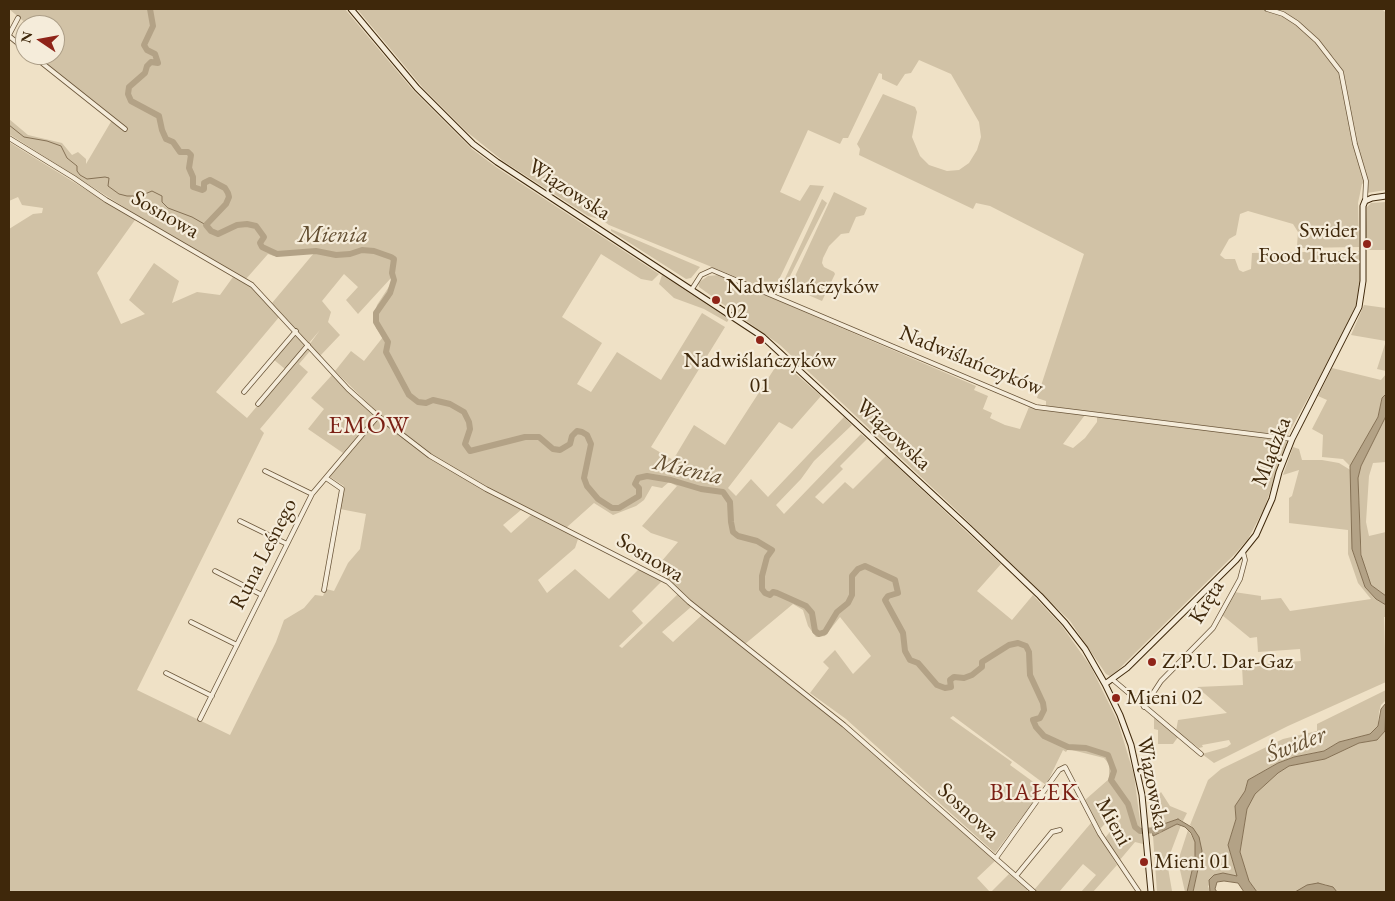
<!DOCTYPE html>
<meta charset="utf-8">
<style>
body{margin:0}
#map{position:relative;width:1395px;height:901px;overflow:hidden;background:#efe1c6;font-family:"EB Garamond",serif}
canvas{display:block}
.frame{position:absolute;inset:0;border:10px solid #3f280b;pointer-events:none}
.north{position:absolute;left:15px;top:15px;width:50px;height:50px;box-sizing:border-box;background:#f5ecda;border:1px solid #ac9e87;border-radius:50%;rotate:282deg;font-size:14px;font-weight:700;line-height:20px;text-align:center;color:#3f280b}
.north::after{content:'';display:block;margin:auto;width:18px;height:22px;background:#8f2418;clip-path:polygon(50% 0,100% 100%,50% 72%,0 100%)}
</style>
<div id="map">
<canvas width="1395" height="901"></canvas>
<div class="frame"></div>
<div class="north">N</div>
</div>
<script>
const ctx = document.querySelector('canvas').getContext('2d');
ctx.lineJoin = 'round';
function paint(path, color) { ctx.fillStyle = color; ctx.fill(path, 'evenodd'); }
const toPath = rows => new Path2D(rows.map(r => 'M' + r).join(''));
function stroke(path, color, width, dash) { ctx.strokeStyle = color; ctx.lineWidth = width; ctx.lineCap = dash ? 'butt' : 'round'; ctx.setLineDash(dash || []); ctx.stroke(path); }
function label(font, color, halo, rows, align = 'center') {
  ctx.font = font + ' "EB Garamond",serif'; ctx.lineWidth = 4.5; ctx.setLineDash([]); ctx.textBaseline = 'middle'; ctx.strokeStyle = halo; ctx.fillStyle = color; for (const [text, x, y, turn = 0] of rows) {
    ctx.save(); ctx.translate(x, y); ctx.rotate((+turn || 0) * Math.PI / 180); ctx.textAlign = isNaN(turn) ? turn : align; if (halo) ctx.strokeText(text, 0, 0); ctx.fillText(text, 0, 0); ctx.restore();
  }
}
const green = toPath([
 [9,9,345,9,413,90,472,149,496,167,659,274,652,281,641,279,601,254,562,317,602,343,577,384,591,392,617,352,661,380,702,313,725,327,651,447,673,460,694,425,725,445,780,360,821,396,792,429,779,422,728,488,736,496,751,479,768,497,844,417,852,425,814,461,801,479,776,505,784,514,861,434,867,439,840,466,843,469,815,497,823,504,845,482,853,489,886,456,1001,564,977,591,1012,620,1033,595,1062,626,1091,667,1118,722,1134,775,1143,844,1135,842,1119,861,1105,838,1121,818,1119,809,1100,829,1085,800,1109,779,1109,764,1104,758,1068,749,1066,752,1063,750,1046,785,953,716,950,718,1012,762,1010,765,1043,789,995,853,846,719,810,693,829,668,823,662,835,650,853,674,871,656,840,617,825,636,816,637,808,626,803,610,793,604,745,644,690,601,665,578,667,575,655,569,678,542,651,533,642,526,677,486,669,482,662,488,652,486,644,500,636,506,613,515,594,503,566,528,497,494,430,455,377,412,335,371,351,351,364,361,383,337,376,328,374,316,377,305,392,282,391,278,358,314,346,300,358,287,344,274,322,301,331,312,328,322,340,335,320,356,309,345,320,330,309,343,272,303,314,253,274,256,268,254,246,279,138,216,9,134,9,119,28,135,62,143,72,155,78,152,86,159,86,164,112,120,40,60,43,55,55,55,55,25,28,25],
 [357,9,1260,9,1278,14,1296,24,1316,43,1331,60,1341,76,1365,182,1362,184,1358,203,1359,247,1300,248,1297,246,1298,232,1293,224,1248,211,1240,214,1236,235,1229,239,1220,255,1225,259,1235,259,1239,270,1243,272,1251,269,1252,253,1359,251,1360,286,1357,305,1348,326,1287,436,1046,406,1046,401,1037,398,1084,254,990,206,976,203,973,209,859,155,860,149,857,144,883,94,915,107,917,112,912,137,920,156,929,165,947,171,959,170,969,163,977,150,981,137,979,122,951,74,919,60,911,73,905,74,897,86,882,79,882,74,879,73,848,138,843,138,840,144,808,130,780,192,800,201,810,185,824,186,773,292,609,225,602,220,588,216,503,161,467,132,423,88],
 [1274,9,1382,9,1386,13,1386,190,1367,193,1368,181,1357,144,1344,75,1334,58,1299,22],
 [9,142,135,220,97,273,121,324,145,314,129,300,154,263,179,281,172,303,197,292,220,295,233,277,251,287,280,316,216,392,247,418,307,347,310,351,299,364,308,372,260,429,264,433,137,690,230,735,276,642,284,620,304,608,315,595,323,596,326,589,334,591,348,563,360,549,366,514,340,509,344,486,330,477,378,419,429,458,521,510,503,525,511,533,531,515,578,539,575,548,538,580,547,593,575,569,609,599,639,569,662,581,632,611,643,623,619,646,622,648,678,594,691,607,662,632,673,642,703,614,838,722,995,861,977,878,990,892,9,892,9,229,33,214,42,213,43,208,22,205,18,197,9,201],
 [834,192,867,208,864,215,856,217,849,233,841,234,829,246,823,258,822,263,824,267,834,272,835,274,822,301,790,287],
 [822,199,827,203,784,288,782,285],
 [1386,202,1386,250,1365,250,1367,207,1371,203],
 [611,229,700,267,691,278,686,279,611,231],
 [662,275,729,319,727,322,704,309,674,298,659,284],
 [719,275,976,386,974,390,988,396,981,414,983,409,992,413,990,418,1005,425,1020,429,1029,407,1085,415,1063,444,1073,448,1085,438,1097,422,1097,416,1285,440,1287,442,1264,509,1248,539,1235,554,1117,671,1110,676,1106,674,1070,621,952,506,780,345,699,287,698,283,708,276],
 [1364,305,1386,308,1386,371,1377,369,1386,341,1351,335],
 [295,333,306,346,285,369,273,359],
 [1332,368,1381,380,1386,374,1386,394,1382,398,1378,417,1350,466,1343,459,1322,457,1323,435,1312,429,1327,400,1318,396],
 [332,375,375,416,343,453,308,429,324,409,311,398],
 [1386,416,1386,462,1373,463,1369,476,1366,522,1369,536,1386,532,1386,596,1371,585,1362,562,1358,478,1361,466],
 [1293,447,1299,449,1302,460,1322,460,1339,463,1352,471,1352,549,1365,587,1376,599,1386,605,1386,617,1384,617,1386,682,1288,726,1214,763,1202,754,1227,747,1231,744,1229,740,1202,745,1203,747,1199,748,1176,731,1178,720,1227,713,1197,687,1243,685,1242,666,1301,661,1300,649,1258,652,1257,637,1250,638,1222,615,1234,592,1261,596,1261,600,1281,598,1290,611,1371,599,1358,583,1348,554,1348,530,1289,523,1289,498,1292,496,1299,470,1283,475],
 [1386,690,1386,700,1381,705,1379,712,1378,726,1370,734,1339,742,1324,751,1294,757,1278,763,1248,780,1245,791,1235,806,1236,819,1228,845,1237,876,1223,873,1208,886,1210,892,1193,892,1200,862,1193,828,1190,825,1208,780,1221,769,1283,739,1317,731,1317,724],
 [1154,717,1178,737,1173,744,1158,744,1158,730,1154,729],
 [1386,726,1386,892,1337,892,1325,884,1295,892,1257,892,1249,881,1240,852,1247,809,1255,794,1278,773,1289,766,1325,759,1359,743,1377,740,1385,731],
 [1161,792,1170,806,1187,813,1183,821,1178,819,1152,828,1149,805],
 [1091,823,1117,865,1093,892,1081,892,1096,875,1083,864,1059,892,1036,892,1034,890],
 [1177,824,1181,825,1167,862,1172,891,1157,892,1153,836],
 [1188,830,1195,842,1195,858,1187,892,1185,892,1178,861],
 [1009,874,1028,890,1025,892,991,892]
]);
const water = toPath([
 [1386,394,1386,416,1361,466,1358,478,1361,555,1371,585,1386,596,1386,605,1376,599,1365,587,1352,549,1350,466,1378,417,1382,398,1386,394],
 [1386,703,1385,731,1377,740,1359,743,1325,759,1289,766,1278,773,1255,794,1247,809,1240,852,1249,881,1257,892,1244,892,1238,883,1224,881,1217,882,1215,889,1217,892,1210,892,1209,880,1214,875,1223,873,1237,876,1228,845,1236,819,1235,806,1245,791,1248,780,1278,763,1294,757,1324,751,1339,742,1370,734,1378,726,1381,709,1386,703],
 [1178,819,1193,828,1199,837,1202,851,1193,892,1187,892,1195,858,1195,842,1191,833,1185,827,1177,824,1153,836,1152,828,1178,819],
 [1318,883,1333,887,1337,892,1295,892,1307,885,1318,883]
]);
const stream = toPath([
 [9,125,24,137,47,141,61,146,67,158,77,166,77,171,80,175,87,179,105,177,109,178,108,186,119,194,127,196,140,196,152,191,162,196,162,202,168,208,192,217,206,225]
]);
const river = toPath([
 [150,9,153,26,144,45,147,50,155,54,158,63,151,62,147,66,145,73,129,87,128,94,131,101,159,116,162,130,166,139,173,142,180,152,188,152,191,155,189,168,193,177,193,187,202,190,204,189,204,183,210,180,225,188,228,193,229,197,226,204,206,225,211,231,218,234,237,225,247,224,256,226,264,237,260,243,262,247,277,254,316,251,336,255,350,254,362,250,374,251,391,257,394,259,392,273,394,280,390,293,376,313,376,322,388,342,386,352,409,395,418,402,426,403,433,400,450,404,464,412,469,422,470,429,465,444,470,451,525,437,539,437,553,449,560,450,570,444,572,436,577,431,582,432,587,435,591,444,584,478,587,486,598,499,612,508,619,508,639,496,639,488,635,484,638,478,647,476,671,480,701,489,723,492,730,502,731,522,733,532,738,536,757,541,772,550,767,557,762,576,762,589,765,593,770,595,773,592,777,593,806,606,812,613,815,631,819,634,825,632,837,612,848,603,852,595,852,576,858,569,865,566,895,580,898,593,888,596,885,600,903,633,905,651,910,660,918,663,937,685,945,688,951,687,950,680,954,677,964,678,972,675,982,667,982,662,1009,645,1018,643,1026,646,1029,652,1030,675,1043,703,1044,710,1040,718,1033,720,1036,727,1044,736,1068,747,1086,748,1108,755,1114,771,1111,780,1128,804,1135,827,1140,831,1159,830]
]);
const street = toPath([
 [1267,9,1283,14,1297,23,1317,41,1341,72,1355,144,1366,181,1365,201],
 [9,35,18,18],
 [9,36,25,49],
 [32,55,125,129],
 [9,138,74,178,106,200,252,285,348,389,378,416,430,456,486,489,668,582,689,602,844,725,1034,892],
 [692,289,701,275,712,270,1036,407,1292,439],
 [244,392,296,331],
 [258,404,308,345],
 [265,471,312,494],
 [240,521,287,544],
 [215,571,262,595],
 [324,590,342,489,326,478],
 [191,622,237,645],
 [166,673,212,696],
 [1112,679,1201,754],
 [1144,707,1161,681,1213,628,1240,579,1245,560,1243,552],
 [200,719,312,494,378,416],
 [996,858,1059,770,1065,767,1100,834,1139,892],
 [1016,876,1052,832,1060,830]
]);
const secondary = toPath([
 [351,9,417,88,473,144,497,162,763,337,969,528,1040,596,1065,623,1085,649,1105,684,1120,715,1131,745,1142,795,1151,892],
 [1105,684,1127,668,1236,560,1256,535,1272,499,1279,472,1292,439,1359,307,1363,281,1363,206,1365,201,1372,198,1386,196]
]);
const markers = [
 [1367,244,5,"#8f2418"],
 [716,300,5,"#8f2418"],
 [760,340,5,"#8f2418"],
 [1152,662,5,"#8f2418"],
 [1116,698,5,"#8f2418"],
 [1144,862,5,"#8f2418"]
];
const streetNames = [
 ["Wiązowska",569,190,33],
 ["Sosnowa",165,215,30],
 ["Nadwiślańczyków",971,361,22],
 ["Wiązowska",893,435,43],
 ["Mlądzka",1272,452,-69],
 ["Runa Leśnego",264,554,-63],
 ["Sosnowa",650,558,31],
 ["Kręta",1207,602,-59],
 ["Wiązowska",1152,783,79],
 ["Sosnowa",968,812,42],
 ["Mieni",1113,822,61]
];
const poiNames = [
 ["Swider",1357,231,"right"],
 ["Food Truck",1357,256,"right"],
 ["Nadwiślańczyków",726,287],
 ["02",726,312],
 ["Nadwiślańczyków",760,361,"center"],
 ["01",760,386,"center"],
 ["Z.P.U. Dar-Gaz",1162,662],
 ["Mieni 02",1126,698],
 ["Mieni 01",1154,862]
];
const waterNames = [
 ["Mienia",333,235],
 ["Mienia",688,470,13],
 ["Świder",1296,745,-21]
];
const neighbourhoodNames = [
 ["BIAŁEK",1034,793]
];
const quarterNames = [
 ["EMÓW",369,426]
];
paint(green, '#d1c2a6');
paint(water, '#b3a286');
stroke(water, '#857155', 1);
stroke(stream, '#857155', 1);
stroke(river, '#b3a286', 6);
stroke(street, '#6b563a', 5.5);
stroke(secondary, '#3f280b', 7);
stroke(street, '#f5ecda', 4);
stroke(secondary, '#f5ecda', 5);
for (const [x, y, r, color] of markers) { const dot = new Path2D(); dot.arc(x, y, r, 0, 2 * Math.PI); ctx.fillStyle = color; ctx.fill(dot); stroke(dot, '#f5ecda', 2); }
label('22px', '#3f280b', '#f5ecda', streetNames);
label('22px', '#3f280b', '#f5ecda', poiNames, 'left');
label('italic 24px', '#624d30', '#f5ecda', waterNames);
ctx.letterSpacing = '1px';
label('24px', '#7a1f14', '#f5ecda', neighbourhoodNames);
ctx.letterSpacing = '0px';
ctx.letterSpacing = '1px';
label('25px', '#7a1f14', '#f5ecda', quarterNames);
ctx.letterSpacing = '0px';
</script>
